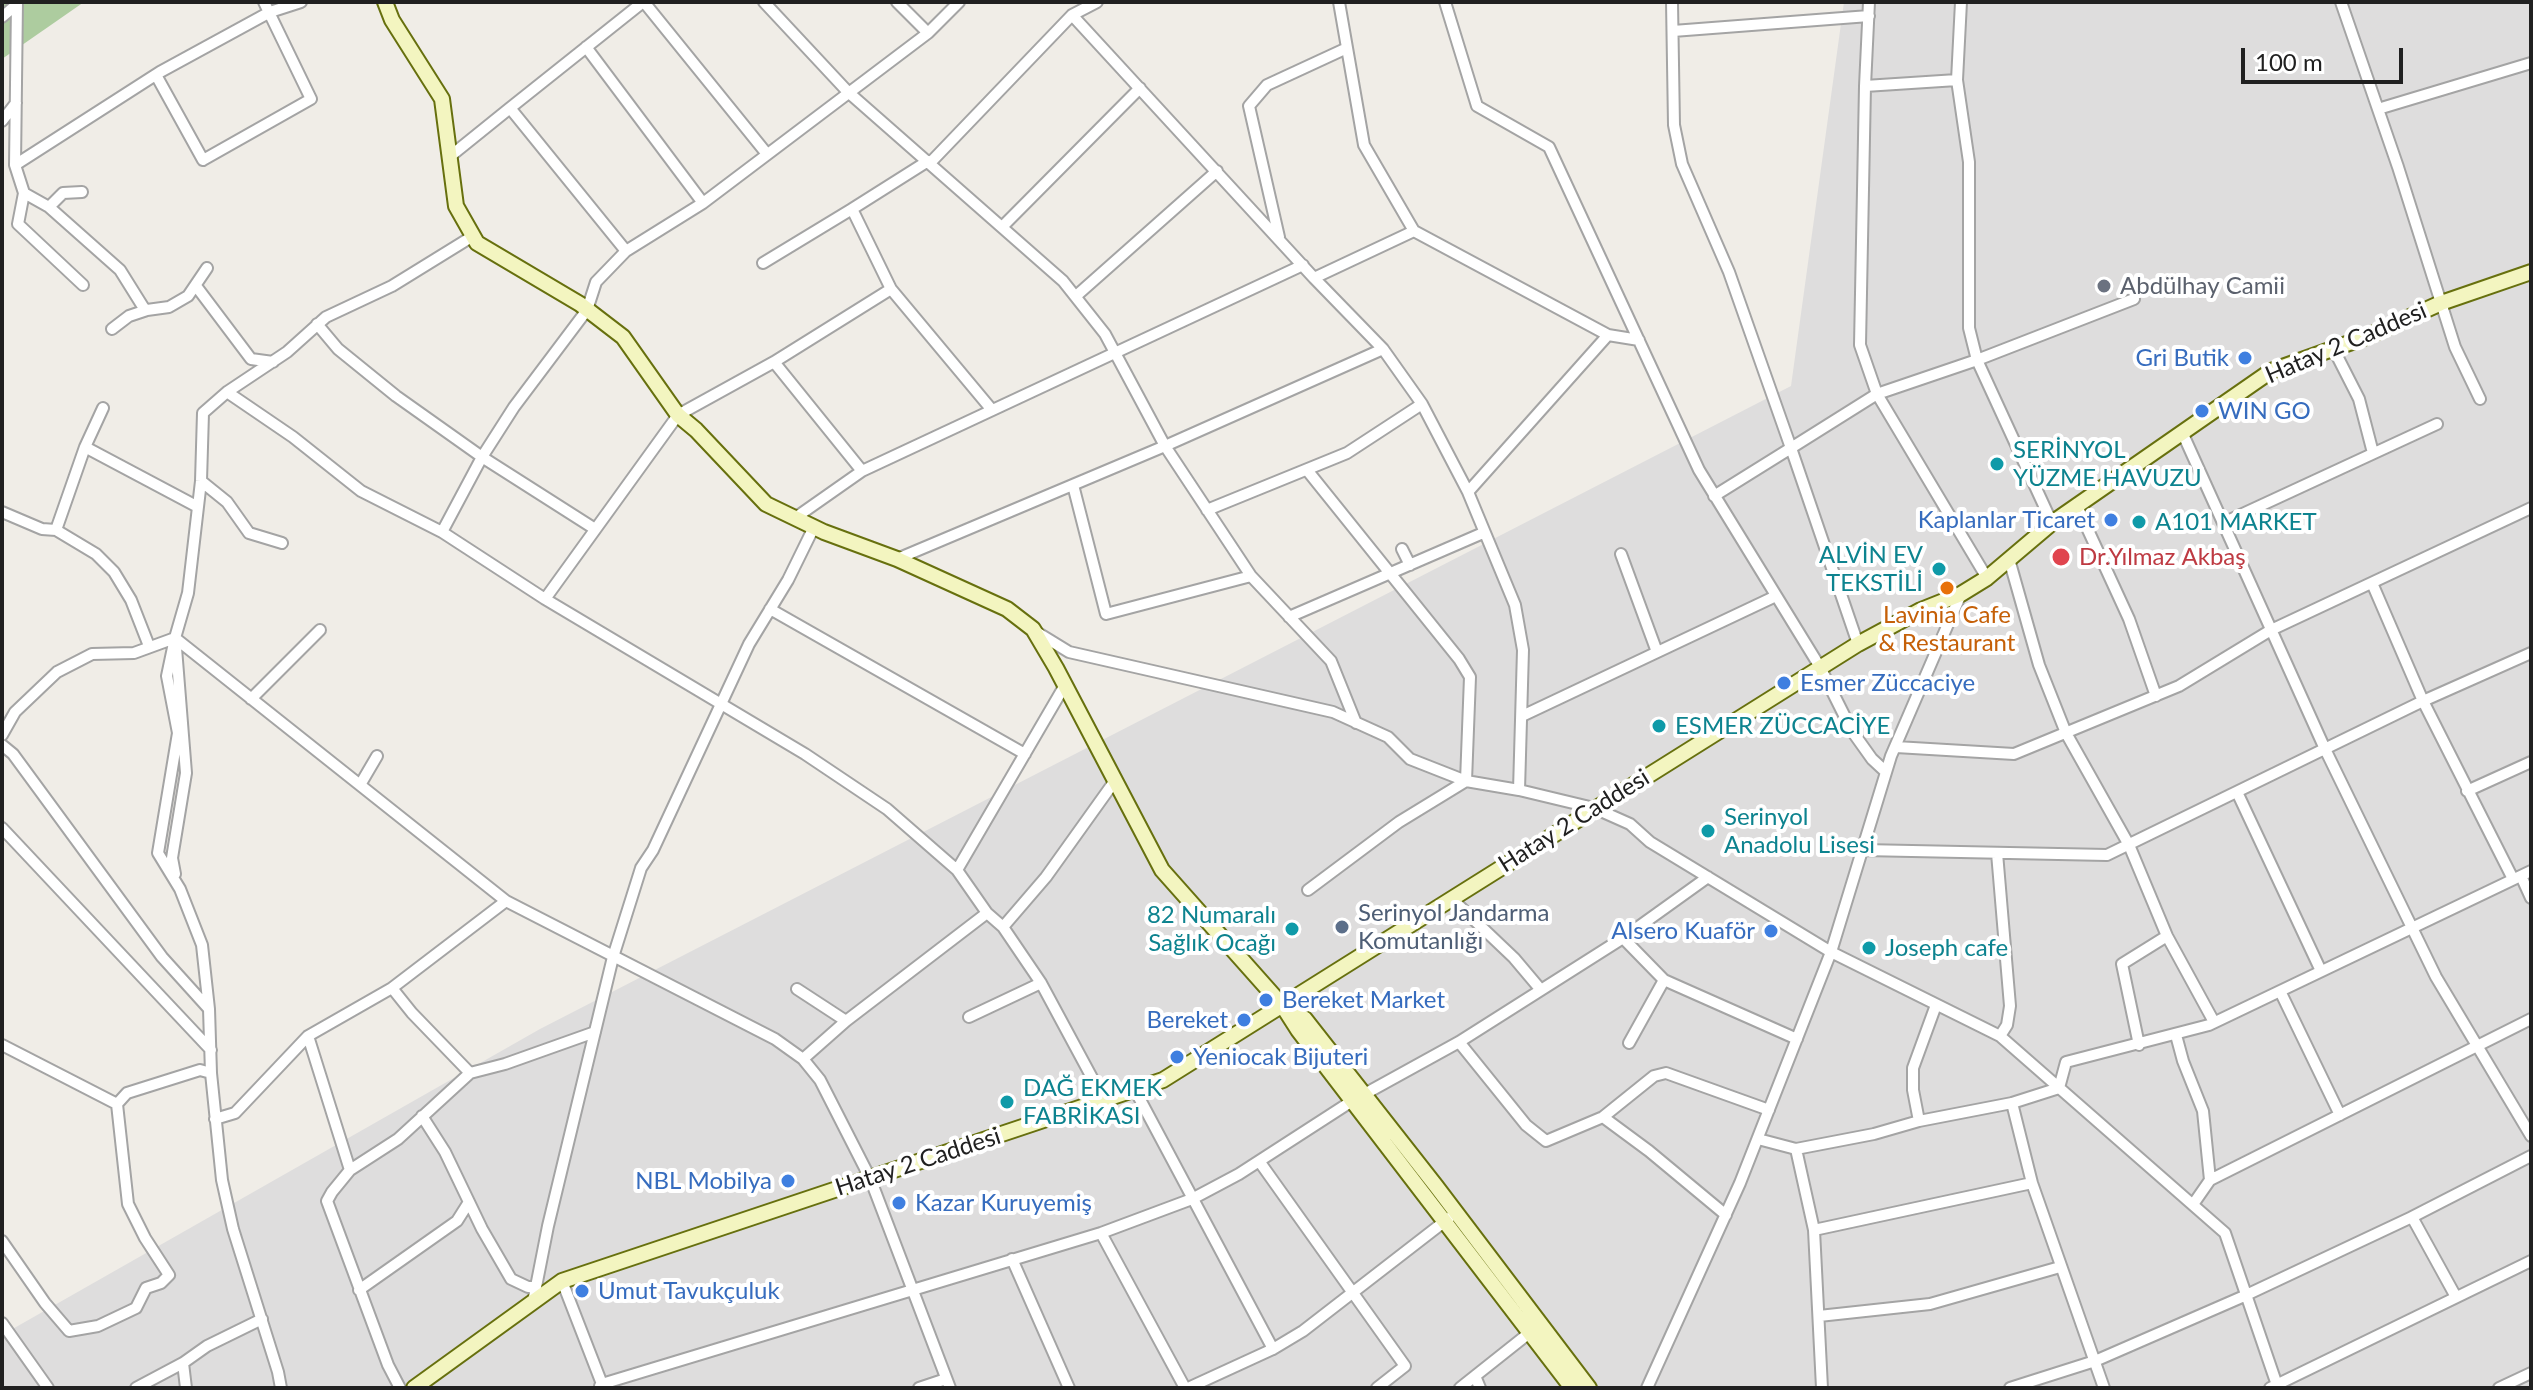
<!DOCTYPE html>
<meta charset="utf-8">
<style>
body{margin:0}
#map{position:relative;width:2533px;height:1390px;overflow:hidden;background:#f0ede7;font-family:Lato,sans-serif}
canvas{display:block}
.frame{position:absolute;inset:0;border:4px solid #202020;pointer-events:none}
.scale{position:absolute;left:2241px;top:48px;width:162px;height:36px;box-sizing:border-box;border:4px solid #202020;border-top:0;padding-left:10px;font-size:24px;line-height:28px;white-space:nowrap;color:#202020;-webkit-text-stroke:6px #fff;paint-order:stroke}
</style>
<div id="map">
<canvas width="2533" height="1390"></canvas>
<div class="frame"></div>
<div class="scale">100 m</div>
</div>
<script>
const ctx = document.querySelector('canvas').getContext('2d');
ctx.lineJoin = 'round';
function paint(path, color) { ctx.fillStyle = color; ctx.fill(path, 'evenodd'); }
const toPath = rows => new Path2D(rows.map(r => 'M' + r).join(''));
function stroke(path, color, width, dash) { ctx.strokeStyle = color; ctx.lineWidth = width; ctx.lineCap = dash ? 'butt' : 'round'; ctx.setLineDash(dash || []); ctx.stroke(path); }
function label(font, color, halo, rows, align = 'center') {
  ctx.font = font + ' Lato,sans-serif'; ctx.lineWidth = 8; ctx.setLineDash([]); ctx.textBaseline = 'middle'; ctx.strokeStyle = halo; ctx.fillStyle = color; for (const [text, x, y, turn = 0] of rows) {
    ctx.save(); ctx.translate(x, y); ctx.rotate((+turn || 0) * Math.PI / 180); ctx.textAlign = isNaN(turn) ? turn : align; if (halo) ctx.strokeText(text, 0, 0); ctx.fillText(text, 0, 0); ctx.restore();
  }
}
const residential = toPath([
 [1844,2,2531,2,2531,1388,2,1388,2,1335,540,1029,1791,386]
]);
const forest = toPath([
 [2,2,84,2,2,59]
]);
const street = toPath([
 [17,2,15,165,160,72,270,12,301,2],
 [644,2,767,154],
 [764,2,848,92,1063,281,1105,334,1165,446,1251,576,1331,661,1356,723],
 [897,2,928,33],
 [1339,2,1364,145,1414,231,1314,278,1383,349,1422,404,1468,492,1515,605,1523,650,1519,790],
 [1445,2,1477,106,1549,147,1699,470,1820,667,1852,731,1872,759,1886,772],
 [1672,2,1674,125,1682,164,1729,272,1791,448,1877,394,1977,360,2134,299],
 [1869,2,1865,86,1860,345,1877,394,1987,578],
 [2341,2,2398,167,2455,347,2480,399],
 [1072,15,1314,278],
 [2,17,16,5],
 [1673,31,1869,16],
 [586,47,703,203],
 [156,75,203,160,311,99,264,2],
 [1957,80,1961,2],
 [1865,86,1957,80,1969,162,1969,328,1977,360,2052,523],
 [510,108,643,2],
 [2378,109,2531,63],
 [2,121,16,103],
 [448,158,510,108,626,251],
 [928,161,852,209,891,289,992,410],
 [930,163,1072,15,1097,2],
 [15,165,24,193,49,207,120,270,145,310],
 [24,193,18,224,83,285],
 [49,207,63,193,82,192],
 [1002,227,1140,88],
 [1414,231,1608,335],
 [1279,237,1249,106,1267,85,1347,48],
 [763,263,852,209],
 [196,286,251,359,273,362],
 [1076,296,1217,171],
 [317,324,338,349,396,396,482,457,595,529],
 [112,329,129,316,147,310,169,307,188,296,207,268],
 [2333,348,2359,399,2373,453],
 [774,362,862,471],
 [227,392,293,437,361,491,442,532,545,599,805,754,887,809,957,870],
 [2182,432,2325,749,2436,977,2531,1136],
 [85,447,103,408],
 [1307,470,1459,659,1470,677,1466,781,1399,822,1308,890],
 [201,481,227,502,249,533,282,543],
 [1073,485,1106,614,1251,576],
 [1468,492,1608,335,1639,340],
 [1714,496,1791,448,1858,644],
 [2077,506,2129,619,2156,696],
 [1207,510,1347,453,1422,404],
 [2,512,42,529,56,530,96,554,114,572,131,600,149,646],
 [795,518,862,471,1303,265],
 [2223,523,2437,424],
 [56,530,85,447,198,507],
 [442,532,482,457,514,407,587,310,596,282,626,251,703,203,928,33,959,2],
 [1402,549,1410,565],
 [1621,554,1657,652],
 [897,559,1165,446,1383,349],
 [2009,559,2039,665,2066,733,2129,845,2167,936,2214,1022],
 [2372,583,2423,701,2513,879],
 [545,599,678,415,774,362,891,289],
 [770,609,1025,754],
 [1289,617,1483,533],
 [1038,633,1069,652,1333,712,1388,737,1410,759,1466,781,1519,790,1594,808,1630,824,1650,842,1831,952,2000,1036,2225,1233,2278,1388],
 [175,638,506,901],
 [175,638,167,676,178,733,158,853,180,889,202,945,209,1009],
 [1065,685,957,870,987,913,1003,927,1041,983,1104,1100],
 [251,699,320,630],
 [1522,716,1776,596],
 [2,735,15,712,57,672,92,654,134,653,175,638,188,593,201,481,203,413,227,392,287,352,326,317,392,286,473,236],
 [2,745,13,754,162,957,209,1009,211,1073],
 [1896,747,2014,754,2179,686,2271,630,2531,508],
 [360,785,377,756],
 [2467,791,2531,762],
 [2237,792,2321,971],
 [2,828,211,1050],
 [1863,850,2107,855,2423,701,2531,653],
 [1997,853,2010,1006,2007,1025,2000,1036],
 [175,874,172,858,186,773,176,648],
 [2521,876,2531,898],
 [1708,877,1623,938,1664,980,1797,1039],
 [1451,898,1514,958,1541,990],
 [1003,927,1046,877,1114,782],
 [392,988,412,1013,470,1073],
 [797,989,846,1021],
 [2280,991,2340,1115],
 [969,1017,1041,983],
 [2176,1035,2183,1061,2203,1111,2210,1180],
 [308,1036,350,1170],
 [1459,1042,1526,1125,1546,1141,1603,1117,1654,1076,1666,1073,1769,1110],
 [1629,1043,1664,980],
 [2,1045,117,1104],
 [2139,1045,2122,964,2167,936],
 [803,1059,846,1021,987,913],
 [1135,1090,1273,1349,1303,1331,1449,1218],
 [2012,1103,2032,1183,2104,1388],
 [422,1116,445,1152,482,1229,511,1279,528,1287,536,1287],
 [1603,1117,1649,1151,1726,1215],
 [215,1119,235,1113,308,1036,392,988,506,901,775,1039,803,1059,820,1080,870,1178,950,1388],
 [1919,1121,2012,1103,2059,1088,2066,1062,2209,1025,2531,871],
 [1758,1139,1796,1149,1874,1134,1919,1121,1913,1090,1913,1068,1936,1005],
 [1796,1149,1814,1230,1822,1388],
 [1259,1161,1405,1366,1377,1388],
 [2194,1203,2210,1180,2531,1019],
 [2412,1217,2456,1297],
 [1814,1230,2032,1183],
 [1101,1233,1185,1388],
 [2,1241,45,1303,69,1331,98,1326,136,1308,146,1288,161,1283,169,1275,145,1238,128,1204,117,1104,127,1093,200,1070,211,1073,222,1180,233,1229,278,1372,281,1388],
 [1012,1259,1069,1388],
 [562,1281,602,1384,600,1386],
 [359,1290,457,1221,469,1202],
 [533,1302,548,1226,613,957,641,868,653,850,749,644,788,580,814,527],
 [1819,1316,1930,1304,2060,1267],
 [2,1323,48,1388],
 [183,1363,186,1388],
 [1475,1376,1480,1388],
 [602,1384,1101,1233,1192,1199,1239,1174,1352,1101,1459,1042,1623,938],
 [136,1388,183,1363,207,1346,262,1319],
 [400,1388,388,1365,327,1201,332,1192,350,1170,398,1139,470,1073,505,1064,595,1032],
 [919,1388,946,1379],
 [1188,1388,1273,1349],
 [1460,1388,1533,1330],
 [1647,1388,1740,1183,1831,952,1891,756,1961,594],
 [2010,1388,2095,1361,2242,1297,2412,1217,2531,1156],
 [2270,1388,2531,1261],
 [2499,1388,2531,1373]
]);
const secondary = toPath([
 [385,2,392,20,442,99,456,206,477,243,580,304,623,337,678,415,696,430,766,504,824,532,897,559,1007,609,1033,629,1056,668,1162,870,1282,1005,1298,1030,1572,1388],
 [1286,1007,1305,1019,1436,1186,1589,1388],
 [414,1388,562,1281,1163,1080,1858,644,1921,610,1961,594,1987,578,2052,523,2271,371,2366,337,2441,303,2531,272]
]);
const markers = [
 [2104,286,8,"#6b7280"],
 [2245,358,8,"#3f7fe0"],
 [2202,411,8,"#3f7fe0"],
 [1997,464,8,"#0f9aa8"],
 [2111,520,8,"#3f7fe0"],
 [2139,522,8,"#0f9aa8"],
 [2061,557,10,"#e0444e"],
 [1939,569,8,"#0f9aa8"],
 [1947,588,8,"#e8710a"],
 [1784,683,8,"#3f7fe0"],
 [1659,726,8,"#0f9aa8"],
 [1708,831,8,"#0f9aa8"],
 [1342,927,8,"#5c6f8a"],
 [1292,929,8,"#0f9aa8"],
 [1771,931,8,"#3f7fe0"],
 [1869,948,8,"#0f9aa8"],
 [1266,1000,8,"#3f7fe0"],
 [1244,1020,8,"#3f7fe0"],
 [1177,1057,8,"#3f7fe0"],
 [1007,1102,8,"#0f9aa8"],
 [788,1181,8,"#3f7fe0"],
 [899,1203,8,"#3f7fe0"],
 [582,1291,8,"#3f7fe0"]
];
const worshipNames = [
 ["Abdülhay Camii",2120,286]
];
const streetNames = [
 ["Hatay 2 Caddesi",2346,343,-23],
 ["Hatay 2 Caddesi",1574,821,-32],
 ["Hatay 2 Caddesi",918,1162,-18]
];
const shopNames = [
 ["Gri Butik",2229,358,"right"],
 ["WIN GO",2218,411],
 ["Kaplanlar Ticaret",2095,520,"right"],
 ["Esmer Züccaciye",1800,683],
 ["Alsero Kuaför",1755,931,"right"],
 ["Bereket Market",1282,1000],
 ["Bereket",1228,1020,"right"],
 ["Yeniocak Bijuteri",1193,1057],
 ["NBL Mobilya",772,1181,"right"],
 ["Kazar Kuruyemiş",915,1203],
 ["Umut Tavukçuluk",598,1291]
];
const cultureNames = [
 ["SERİNYOL",2013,450],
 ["YÜZME HAVUZU",2013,478],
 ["A101 MARKET",2155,522],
 ["ALVİN EV",1923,555,"right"],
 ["TEKSTİLİ",1923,583,"right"],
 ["ESMER ZÜCCACİYE",1675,726],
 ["Serinyol",1724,817],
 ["Anadolu Lisesi",1724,845],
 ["82 Numaralı",1276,915,"right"],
 ["Sağlık Ocağı",1276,943,"right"],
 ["Joseph cafe",1885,948],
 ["DAĞ EKMEK",1023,1088],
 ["FABRİKASI",1023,1116]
];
const healthNames = [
 ["Dr.Yılmaz Akbaş",2079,557]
];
const foodNames = [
 ["Lavinia Cafe",1947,615],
 ["& Restaurant",1947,643]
];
const serviceNames = [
 ["Serinyol Jandarma",1358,913],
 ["Komutanlığı",1358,941]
];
paint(residential, '#dedddd');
paint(forest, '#adcc9f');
stroke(street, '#a4a4a4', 14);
stroke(secondary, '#67700e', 18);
stroke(street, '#fff', 10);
stroke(secondary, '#f3f5c0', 14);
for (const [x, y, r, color] of markers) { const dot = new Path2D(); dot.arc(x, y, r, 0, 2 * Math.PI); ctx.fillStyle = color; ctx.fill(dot); stroke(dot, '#fff', 3); }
label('24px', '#5b616d', '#fff', worshipNames, 'left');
label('24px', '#202020', '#fff', streetNames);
label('24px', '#366cbe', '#fff', shopNames, 'left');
label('24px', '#0d838f', '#fff', cultureNames, 'left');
label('24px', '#be3a42', '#fff', healthNames, 'left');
label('24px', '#c56008', '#fff', foodNames);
label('24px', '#4e5e75', '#fff', serviceNames, 'left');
</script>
